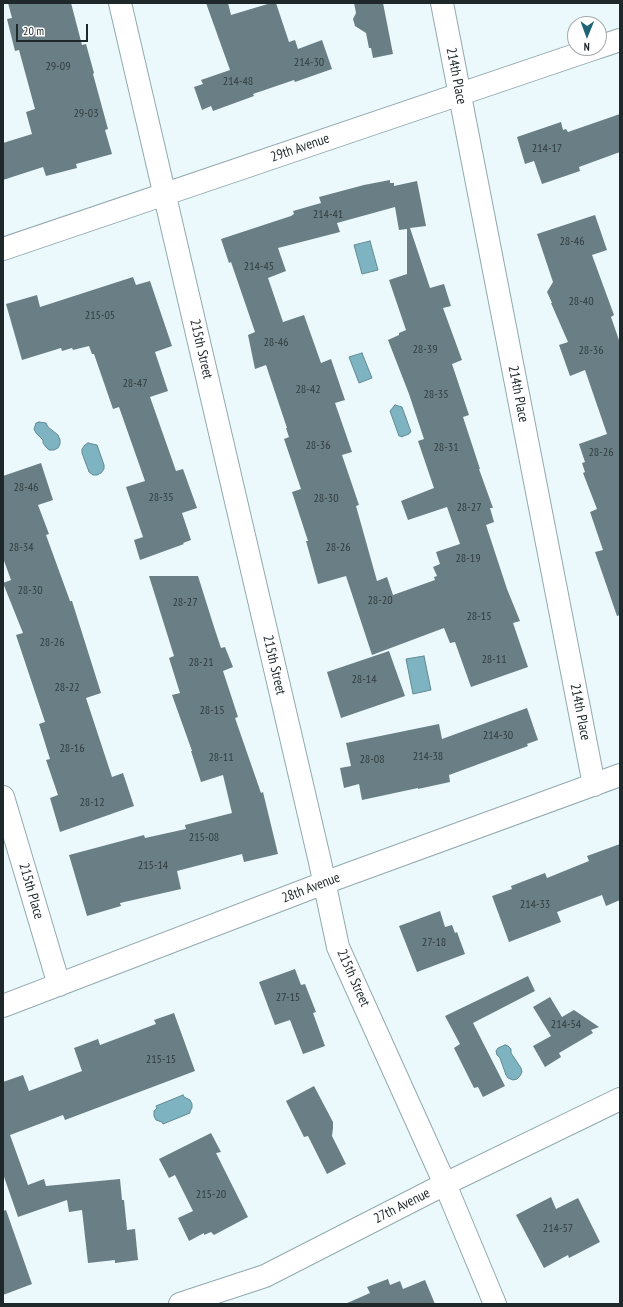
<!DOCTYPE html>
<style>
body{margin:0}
#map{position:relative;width:623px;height:1307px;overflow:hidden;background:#ebf9fd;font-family:"PT Sans Narrow",sans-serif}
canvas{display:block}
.frame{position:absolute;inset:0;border:4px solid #1e2729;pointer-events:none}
.north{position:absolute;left:567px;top:16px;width:40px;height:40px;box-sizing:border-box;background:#fff;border:1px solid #a5a9a9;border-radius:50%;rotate:181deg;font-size:11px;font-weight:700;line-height:16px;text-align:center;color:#1e2729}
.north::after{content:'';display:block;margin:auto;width:14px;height:18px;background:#1e6574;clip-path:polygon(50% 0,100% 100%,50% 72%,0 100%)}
.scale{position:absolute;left:16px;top:24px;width:72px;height:18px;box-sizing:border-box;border:2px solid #1e2729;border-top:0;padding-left:5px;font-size:12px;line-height:14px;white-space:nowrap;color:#1e2729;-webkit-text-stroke:3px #fff;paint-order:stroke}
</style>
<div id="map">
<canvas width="623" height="1307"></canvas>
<div class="frame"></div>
<div class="north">N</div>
<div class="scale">20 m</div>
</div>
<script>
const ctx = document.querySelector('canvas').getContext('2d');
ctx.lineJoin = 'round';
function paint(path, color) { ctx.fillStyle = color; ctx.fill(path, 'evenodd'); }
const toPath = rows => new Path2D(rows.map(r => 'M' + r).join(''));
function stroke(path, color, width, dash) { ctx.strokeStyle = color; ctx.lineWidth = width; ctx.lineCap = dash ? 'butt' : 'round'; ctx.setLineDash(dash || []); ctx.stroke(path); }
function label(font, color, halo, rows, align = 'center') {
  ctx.font = font + ' "PT Sans Narrow",sans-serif'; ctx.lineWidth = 3; ctx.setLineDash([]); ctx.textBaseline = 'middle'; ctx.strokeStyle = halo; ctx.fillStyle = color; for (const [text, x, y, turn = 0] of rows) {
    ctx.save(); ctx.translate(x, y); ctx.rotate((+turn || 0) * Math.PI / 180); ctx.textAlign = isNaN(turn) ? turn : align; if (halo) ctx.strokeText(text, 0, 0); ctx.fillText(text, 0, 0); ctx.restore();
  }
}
const water = toPath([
 [370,241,378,270,362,274,354,245,370,241],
 [362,353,372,378,359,383,349,357,362,353],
 [395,405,402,407,411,432,409,433,409,434,401,437,401,436,399,436,390,411,395,405],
 [39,422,46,423,48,427,58,435,60,440,60,444,58,448,54,450,49,450,46,447,43,443,43,440,36,433,34,429,36,423,39,422],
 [88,443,97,445,104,465,104,469,101,473,97,475,93,475,89,472,82,453,82,449,85,445,88,443],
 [424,656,431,690,413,694,406,659,424,656],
 [505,1045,508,1046,511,1049,511,1053,521,1068,522,1072,520,1076,517,1079,513,1080,508,1078,506,1075,500,1058,497,1055,496,1051,498,1048,505,1045],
 [183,1095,184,1097,190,1100,192,1104,192,1108,190,1111,190,1113,163,1124,162,1122,156,1120,154,1116,154,1111,157,1108,156,1106,183,1095]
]);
const building = toPath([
 [8,3,71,3,82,45,86,44,94,73,93,74,108,129,105,130,112,154,76,164,77,168,46,176,43,167,3,180,3,143,32,134,26,112,35,109,19,50,15,51,7,19,12,18],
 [206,3,228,3,231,15,271,3,276,3,289,42,295,40,298,49,322,40,332,69,295,82,294,80,253,94,254,96,213,111,211,106,202,110,194,87,203,84,201,80,230,70],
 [354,3,383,3,393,54,373,58,371,48,369,48,366,33,355,26,353,19,356,13],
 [620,114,620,152,579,167,580,171,542,184,534,161,525,164,517,137,561,122,563,130,566,129,568,132],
 [390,180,390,183,394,183,394,186,417,181,426,226,410,228,430,288,444,284,451,306,443,308,462,360,452,364,469,415,463,417,480,469,479,469,493,508,490,508,494,522,486,525,507,589,520,621,513,623,528,667,471,687,455,642,450,643,444,628,372,655,346,576,318,584,306,541,308,541,292,492,301,489,284,439,289,437,286,428,287,428,266,365,255,369,248,335,255,332,231,262,229,263,221,239,291,216,294,214,293,211,321,203,319,197,364,185],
 [395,207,399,230,407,229,407,274,389,280,406,330,399,333,399,335,388,340,409,394,424,439,418,441,434,488,401,501,408,520,447,507,460,544,436,552,440,564,433,567,437,576,434,577,435,580,393,595,387,577,377,581,356,506,359,505,342,455,352,452,335,403,345,400,331,359,321,363,304,315,283,322,268,278,286,271,278,248,340,232,337,223],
 [595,215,607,250,592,255,614,315,611,317,620,343,620,615,617,616,595,552,603,550,590,512,597,509,583,473,585,472,582,463,585,462,579,444,607,434,585,370,570,376,559,345,568,342,551,303,552,303,547,292,553,282,537,234],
 [133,277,136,285,150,281,172,346,155,352,168,391,150,397,176,471,183,469,197,508,182,513,191,540,183,543,184,544,140,560,134,540,143,537,126,487,145,481,119,407,113,409,94,354,92,354,89,346,73,350,72,348,62,351,61,348,22,360,6,304,37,295,40,307],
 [41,463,53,500,38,505,49,534,46,535,70,601,72,601,101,693,86,698,112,777,123,773,134,806,60,832,50,798,58,795,46,760,50,759,39,724,45,722,16,635,23,633,3,583,11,580,3,558,3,476],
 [149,576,198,576,214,627,221,648,225,647,233,667,223,671,238,717,235,718,261,793,263,792,278,854,244,862,242,854,177,871,181,889,120,903,121,906,87,916,69,855,144,835,145,838,186,829,185,825,232,813,223,775,201,782,191,751,192,751,172,695,180,693,169,658,174,656],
 [389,651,405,696,341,718,327,672],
 [527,708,538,740,527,744,528,746,449,775,450,782,418,789,418,788,362,800,359,784,344,788,340,768,351,766,346,743,439,724,442,739],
 [620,844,620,900,606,906,602,895,557,912,561,922,509,942,492,896,512,889,511,886,545,873,547,878,589,861,587,856],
 [440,911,445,927,452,925,455,933,457,932,465,954,417,972,399,926],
 [295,969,301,985,305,984,316,1012,313,1013,325,1046,303,1054,290,1020,275,1025,259,982],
 [528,976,535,991,473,1023,505,1086,483,1097,478,1087,474,1088,454,1048,460,1044,445,1016],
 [550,997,562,1017,574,1010,599,1027,591,1030,593,1033,559,1053,561,1057,545,1067,533,1046,551,1036,533,1007],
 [174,1013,195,1071,65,1120,63,1115,10,1135,28,1185,44,1179,46,1186,120,1179,122,1200,124,1200,127,1230,135,1229,138,1260,115,1263,115,1260,88,1263,82,1210,69,1212,67,1200,18,1217,3,1174,3,1082,23,1075,29,1091,82,1071,74,1048,98,1039,100,1045,156,1024,154,1020],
 [314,1086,333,1122,333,1128,332,1136,346,1164,327,1174,308,1136,304,1137,286,1101],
 [211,1133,221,1152,216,1153,248,1217,214,1235,211,1232,204,1235,204,1233,189,1241,178,1218,193,1211,175,1175,169,1178,159,1159],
 [551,1197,556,1209,578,1198,600,1242,569,1258,568,1255,544,1268,516,1215],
 [6,1210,32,1284,3,1295,3,1211],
 [388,1279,390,1285,400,1281,403,1289,425,1280,435,1304,345,1304,370,1293,367,1287]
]);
const minor = toPath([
 [120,3,320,862,338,947,445,1184,495,1304],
 [442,3,594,785],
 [599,47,620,40],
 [3,249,596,48],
 [3,797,59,985],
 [3,1006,324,883,620,775],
 [180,1304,265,1276,445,1184,620,1099]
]);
const numberNames = [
 ["214-30",309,63],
 ["29-09",58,67],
 ["214-48",238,82],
 ["29-03",86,114],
 ["214-17",547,149],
 ["214-41",328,215],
 ["28-46",572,242],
 ["214-45",259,267],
 ["28-40",581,302],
 ["215-05",100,316],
 ["28-46",276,343],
 ["28-39",425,350],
 ["28-36",591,351],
 ["28-47",135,384],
 ["28-42",308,390],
 ["28-35",436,395],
 ["28-36",318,446],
 ["28-31",446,448],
 ["28-26",601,453],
 ["28-46",26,488],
 ["28-35",161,498],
 ["28-30",326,499],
 ["28-27",469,508],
 ["28-34",21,548],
 ["28-26",338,548],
 ["28-19",468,559],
 ["28-30",30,591],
 ["28-20",380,601],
 ["28-27",185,603],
 ["28-15",479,617],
 ["28-26",52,643],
 ["28-11",494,660],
 ["28-21",201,663],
 ["28-14",364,680],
 ["28-22",67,688],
 ["28-15",212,711],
 ["214-30",498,736],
 ["28-16",72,749],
 ["214-38",428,757],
 ["28-11",221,758],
 ["28-08",372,760],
 ["28-12",92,803],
 ["215-08",204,838],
 ["215-14",153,866],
 ["214-33",535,905],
 ["27-18",434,943],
 ["27-15",288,998],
 ["214-54",566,1025],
 ["215-15",161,1060],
 ["215-20",211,1195],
 ["214-57",558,1229]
];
const streetNames = [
 ["214th Place",456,76,79],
 ["29th Avenue",300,148,-19],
 ["215th Street",201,349,77],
 ["214th Place",518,394,79],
 ["215th Street",274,665,77],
 ["214th Place",580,712,79],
 ["28th Avenue",311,888,-21],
 ["215th Place",31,891,74],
 ["215th Street",353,978,66],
 ["27th Avenue",402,1206,-27]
];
paint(water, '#7eb4c1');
stroke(water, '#618a93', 1);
paint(building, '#697f85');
stroke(minor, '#92a9af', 24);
stroke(minor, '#fff', 22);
label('12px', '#313d40', null, numberNames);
label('14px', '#1e2729', '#fff', streetNames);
</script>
